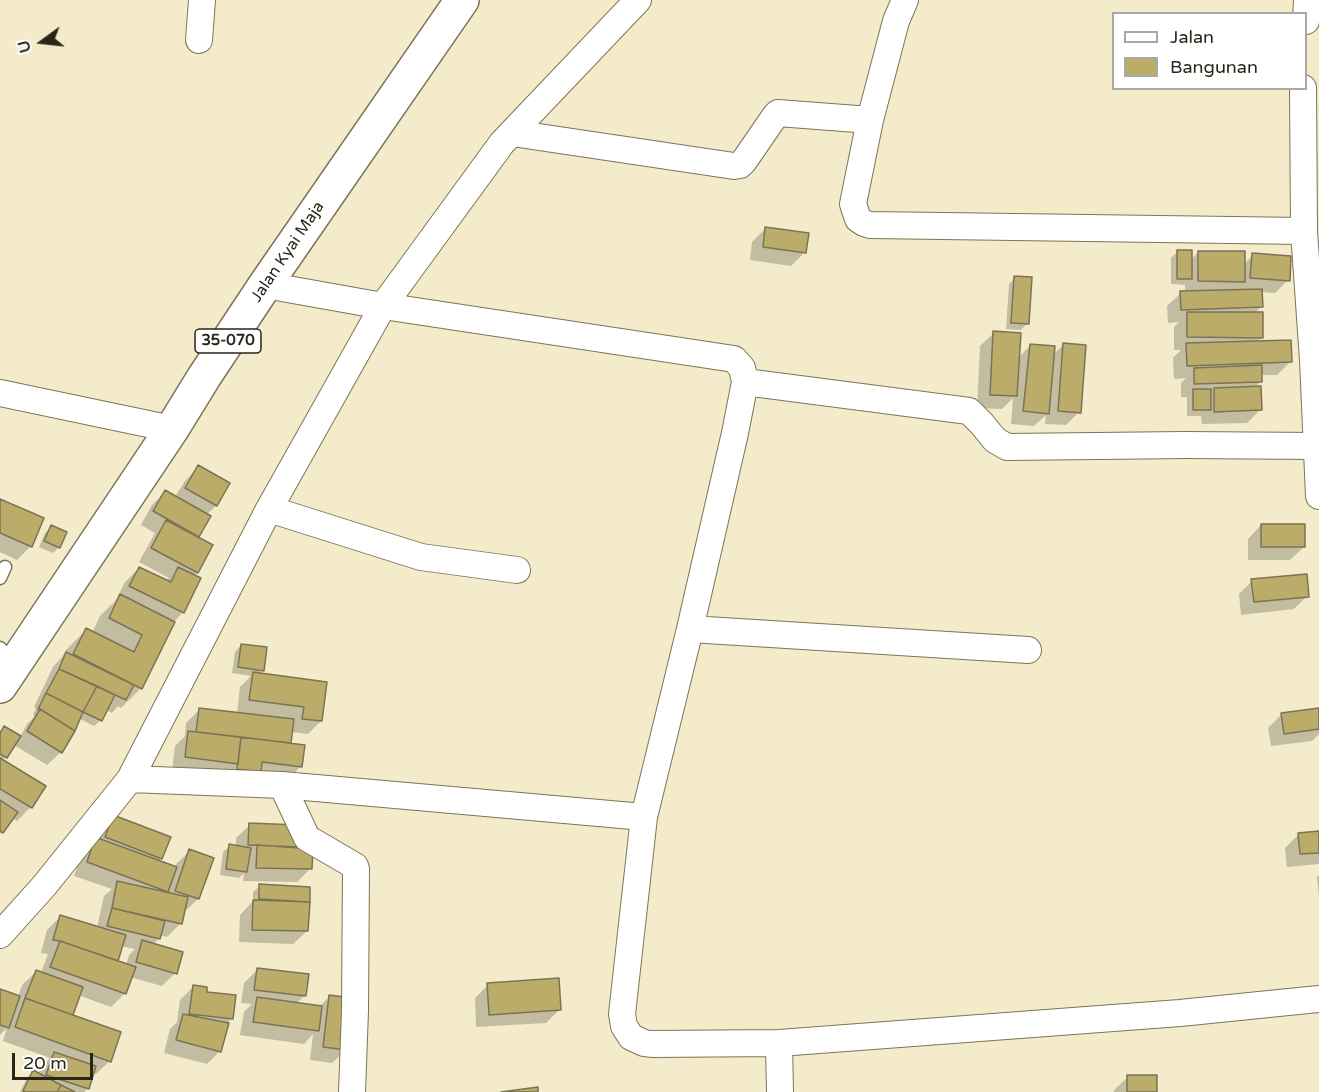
<!DOCTYPE html>
<style>
body{margin:0}
#map{position:relative;width:1319px;height:1092px;overflow:hidden;background:#f3ebca;font-family:"Varela Round",sans-serif}
canvas{display:block}
.legend{position:absolute;left:1112px;top:12px;width:195px;height:78px;box-sizing:border-box;background:#fff;border:2px solid #a9a8a3;margin:0;padding:8px 10px;list-style:none;font-size:18px;color:#282519}
.legend li{display:flex;align-items:center;gap:12px;height:30px}
.legend b{width:30px;border:2px solid #a9a8a3}
.north{position:absolute;left:12px;top:12px;width:60px;height:60px;-webkit-text-stroke:4px #fff;paint-order:stroke;rotate:255deg;font-size:16px;font-weight:700;line-height:24px;text-align:center;color:#282519}
.north::after{content:'';display:block;margin:auto;width:21px;height:27px;background:#282519;clip-path:polygon(50% 0,100% 100%,50% 72%,0 100%)}
.scale{position:absolute;left:12px;top:1053px;width:81px;height:27px;box-sizing:border-box;border:3px solid #282519;border-top:0;padding-left:8px;font-size:18px;line-height:21px;white-space:nowrap;color:#282519;-webkit-text-stroke:4px #fff;paint-order:stroke}
</style>
<div id="map">
<canvas width="1319" height="1092"></canvas>
<ul class="legend">
<li><b style="height:8px;background:#fff"></b>Jalan</li>
<li><b style="height:16px;background:#bbac6a"></b>Bangunan</li>
</ul>
<div class="north">U</div>
<div class="scale">20 m</div>
</div>
<script>
const ctx = document.querySelector('canvas').getContext('2d');
ctx.lineJoin = 'round';
function paint(path, color) { ctx.fillStyle = color; ctx.fill(path, 'evenodd'); }
const toPath = rows => new Path2D(rows.map(r => 'M' + r).join(''));
function stroke(path, color, width, dash) { ctx.strokeStyle = color; ctx.lineWidth = width; ctx.lineCap = dash ? 'butt' : 'round'; ctx.setLineDash(dash || []); ctx.stroke(path); }
function label(font, color, halo, rows, align = 'center') {
  ctx.font = font + ' "Varela Round",sans-serif'; ctx.lineWidth = 6; ctx.setLineDash([]); ctx.textBaseline = 'middle'; ctx.strokeStyle = halo; ctx.fillStyle = color; for (const [text, x, y, turn = 0] of rows) {
    ctx.save(); ctx.translate(x, y); ctx.rotate((+turn || 0) * Math.PI / 180); ctx.textAlign = isNaN(turn) ? turn : align; if (halo) ctx.strokeText(text, 0, 0); ctx.fillText(text, 0, 0); ctx.restore();
  }
}
const shadow = toPath([
 [766,228,805,252,791,266,750,260,752,242],
 [1178,251,1190,260,1199,252,1244,264,1253,255,1288,280,1275,293,1261,292,1261,307,1254,314,1261,338,1256,342,1291,361,1277,375,1261,375,1261,381,1254,388,1261,409,1247,423,1202,424,1201,416,1187,416,1187,397,1181,397,1181,383,1186,378,1174,379,1173,358,1181,350,1174,350,1174,327,1179,322,1168,323,1167,306,1181,293,1185,293,1185,285,1171,284,1171,258],
 [1015,278,1027,323,1021,330,1006,329,1009,284],
 [994,333,1018,358,1030,346,1053,355,1063,345,1079,412,1066,425,1045,424,1046,415,1034,426,1011,424,1013,398,1002,409,977,408,980,346],
 [198,467,228,484,216,506,206,515,209,517,196,538,211,546,197,573,194,576,183,612,174,622,141,688,121,708,118,706,112,713,106,710,101,720,94,726,78,718,61,752,47,765,14,745,2,761,44,786,31,807,17,821,12,818,0,834,0,733,5,728,20,737,27,724,35,716,33,715,36,708,34,707,53,667,62,657,66,650,86,630,92,633,100,616,116,600,125,582,139,568,166,581,169,578,139,562,155,533,141,525,152,505,165,492,175,497,185,481],
 [0,501,31,546,17,560,0,552],
 [1261,525,1304,547,1290,560,1248,560,1248,539],
 [52,527,59,547,53,553,39,547,45,533],
 [1252,581,1307,596,1294,609,1241,615,1239,594],
 [241,645,262,670,258,674,326,683,321,721,308,734,291,732,290,745,301,766,288,780,172,771,175,746,185,736,186,723,199,710,237,714,240,687,251,676,232,673,235,652],
 [1319,709,1319,734,1312,741,1271,746,1268,728,1282,714],
 [113,817,161,858,158,862,175,868,176,864,190,851,198,899,184,912,181,923,167,937,160,935,159,938,153,945,175,973,162,986,130,977,125,993,111,1007,78,995,71,1016,110,1061,96,1074,93,1073,88,1088,84,1092,20,1092,27,1078,33,1072,38,1075,41,1067,50,1058,3,1041,7,1028,0,1035,0,990,18,997,22,985,36,972,41,973,48,954,41,953,47,930,61,916,97,928,104,896,112,889,74,876,82,853],
 [121,946,135,949,129,955,126,965,116,962],
 [250,825,297,827,296,848,310,869,297,882,243,881,244,873,239,878,220,875,223,852,230,846,236,847,236,838],
 [1319,832,1319,864,1287,867,1285,848,1299,834],
 [1319,875,1319,896,1317,877],
 [260,886,308,888,307,931,293,944,239,942,240,915,253,901,253,892],
 [257,970,305,995,296,1004,319,1007,330,996,346,1050,332,1063,310,1060,313,1034,304,1044,240,1035,244,1012,252,1004,241,1003,244,983],
 [488,985,560,1009,546,1023,476,1027,475,998],
 [193,987,206,993,232,1018,227,1023,220,1051,207,1064,164,1053,170,1029,177,1022,180,1000],
 [1128,1077,1156,1092,1114,1092,1114,1090]
]);
const building = toPath([
 [765,227,809,233,806,253,763,247,765,227],
 [1177,250,1192,250,1192,279,1177,279,1177,250],
 [1198,251,1245,251,1245,282,1198,281,1198,251],
 [1252,253,1291,256,1290,281,1250,278,1252,253],
 [1014,276,1032,277,1029,324,1011,323,1014,276],
 [1262,289,1263,307,1181,310,1180,291,1262,289],
 [1187,312,1263,312,1263,338,1187,337,1187,312],
 [993,331,1021,333,1017,396,990,395,993,331],
 [1291,340,1292,362,1187,366,1186,343,1291,340],
 [1063,343,1086,345,1081,413,1058,411,1063,343],
 [1030,344,1055,346,1049,414,1023,411,1030,344],
 [1262,365,1262,382,1194,384,1194,368,1262,365],
 [1261,386,1262,410,1214,412,1214,388,1261,386],
 [1193,389,1211,389,1211,410,1193,410,1193,389],
 [198,465,230,483,217,506,185,488,198,465],
 [165,490,211,516,199,537,153,511,165,490],
 [0,499,44,518,32,547,0,533,0,499],
 [166,520,213,545,198,573,151,548,166,520],
 [1261,524,1305,524,1305,547,1261,547,1261,524],
 [51,525,67,532,60,548,44,541,51,525],
 [139,567,171,582,178,567,201,578,184,613,129,586,139,567],
 [1307,574,1309,597,1254,602,1251,579,1307,574],
 [120,594,175,622,142,689,73,654,86,628,134,652,142,635,109,618,120,594],
 [241,644,267,647,264,671,238,667,241,644],
 [66,652,134,685,126,700,59,669,66,652],
 [59,669,97,686,83,712,46,693,59,669],
 [253,672,327,682,322,721,302,719,304,707,249,700,253,672],
 [97,686,115,695,102,721,83,712,97,686],
 [46,693,83,712,75,731,40,709,38,709,46,693],
 [199,708,294,719,291,743,196,732,199,708],
 [1319,708,1319,729,1284,734,1281,713,1319,708],
 [40,709,75,731,62,753,27,731,40,709],
 [4,726,21,736,7,758,0,754,0,733,4,726],
 [188,731,241,737,238,764,185,757,188,731],
 [241,737,305,745,302,767,262,762,261,772,237,769,241,737],
 [0,758,46,786,32,808,0,789,0,758],
 [0,800,18,812,3,833,0,831,0,800],
 [113,815,171,837,162,859,105,837,113,815],
 [249,823,298,825,298,847,248,845,249,823],
 [1319,831,1319,853,1300,854,1298,833,1319,831],
 [95,837,177,867,168,892,87,862,95,837],
 [229,844,251,848,247,872,226,869,229,844],
 [257,845,313,849,312,869,256,868,257,845],
 [189,849,214,858,199,899,175,891,189,849],
 [117,881,188,897,182,924,112,908,117,881],
 [259,884,310,887,310,902,259,899,259,884],
 [253,900,310,902,308,931,252,930,253,900],
 [112,908,165,921,160,939,107,926,112,908],
 [60,915,126,935,118,961,60,941,53,940,60,915],
 [142,940,183,952,177,974,136,962,142,940],
 [60,941,136,967,126,994,50,967,60,941],
 [257,968,309,974,306,996,254,990,257,968],
 [36,970,83,987,73,1015,25,998,36,970],
 [559,978,561,1010,489,1015,487,983,559,978],
 [193,985,207,987,207,992,236,995,233,1019,189,1014,193,985],
 [0,989,20,996,9,1028,0,1025,0,989],
 [329,995,353,998,347,1050,323,1047,329,995],
 [257,997,322,1006,319,1031,253,1022,257,997],
 [25,998,121,1032,111,1062,15,1027,25,998],
 [183,1014,229,1023,221,1052,176,1040,183,1014],
 [54,1052,96,1066,89,1089,46,1075,54,1052],
 [33,1070,61,1085,57,1092,25,1092,23,1091,33,1070],
 [1127,1075,1157,1075,1157,1092,1127,1092,1127,1075],
 [61,1085,75,1092,57,1092,61,1085],
 [538,1087,538,1092,501,1092,538,1087]
]);
const service = toPath([
 [0,578,5,567],
 [0,648,15,663]
]);
const minor = toPath([
 [905,0,896,21,870,120,853,204,858,219,864,223,870,225,1304,231],
 [1306,21,1307,0],
 [199,40,202,0],
 [1303,88,1304,231,1313,360,1319,496],
 [512,133,734,166,740,165,744,161,775,116,778,113,870,120],
 [265,285,383,306,734,359,742,368,745,382,735,433,690,629,644,817,622,1014,624,1026,631,1037,644,1043,651,1044,779,1043,1180,1013,1319,999],
 [745,382,969,411,982,424,995,440,1007,447,1185,445,1317,446],
 [0,393,172,429],
 [269,509,421,557,517,570],
 [690,629,1028,650],
 [130,779,282,785,644,817],
 [282,785,307,838,355,866,356,869,355,1011,352,1092],
 [0,935,44,886,130,779,269,509,383,306,502,143,638,0],
 [779,1043,780,1092]
]);
const primary = toPath([
 [0,686,172,429,204,377,265,285,462,0]
]);
const shields = [
 [228,341,66]
];
const shieldNames = [
 ["35-070",228,341]
];
const streetNames = [
 ["Jalan Kyai Maja",288,252,-56]
];
paint(shadow, '#0003');
paint(building, '#bbac6a');
stroke(building, '#7a7355', 1.5);
stroke(service, '#7c7557', 15);
stroke(minor, '#7c7557', 28);
stroke(primary, '#7c7557', 36);
stroke(service, '#fff', 12);
stroke(minor, '#fff', 26);
stroke(primary, '#fff', 33);
for (const [x, y, w] of shields) { const box = new Path2D(); box.roundRect(x - w / 2, y - 12, w, 24, 4.5); ctx.fillStyle = '#fff'; ctx.fill(box); stroke(box, '#282519', 1.5); }
label('bold 15px', '#282519', null, shieldNames);
label('16px', '#282519', '#fff', streetNames);
</script>
